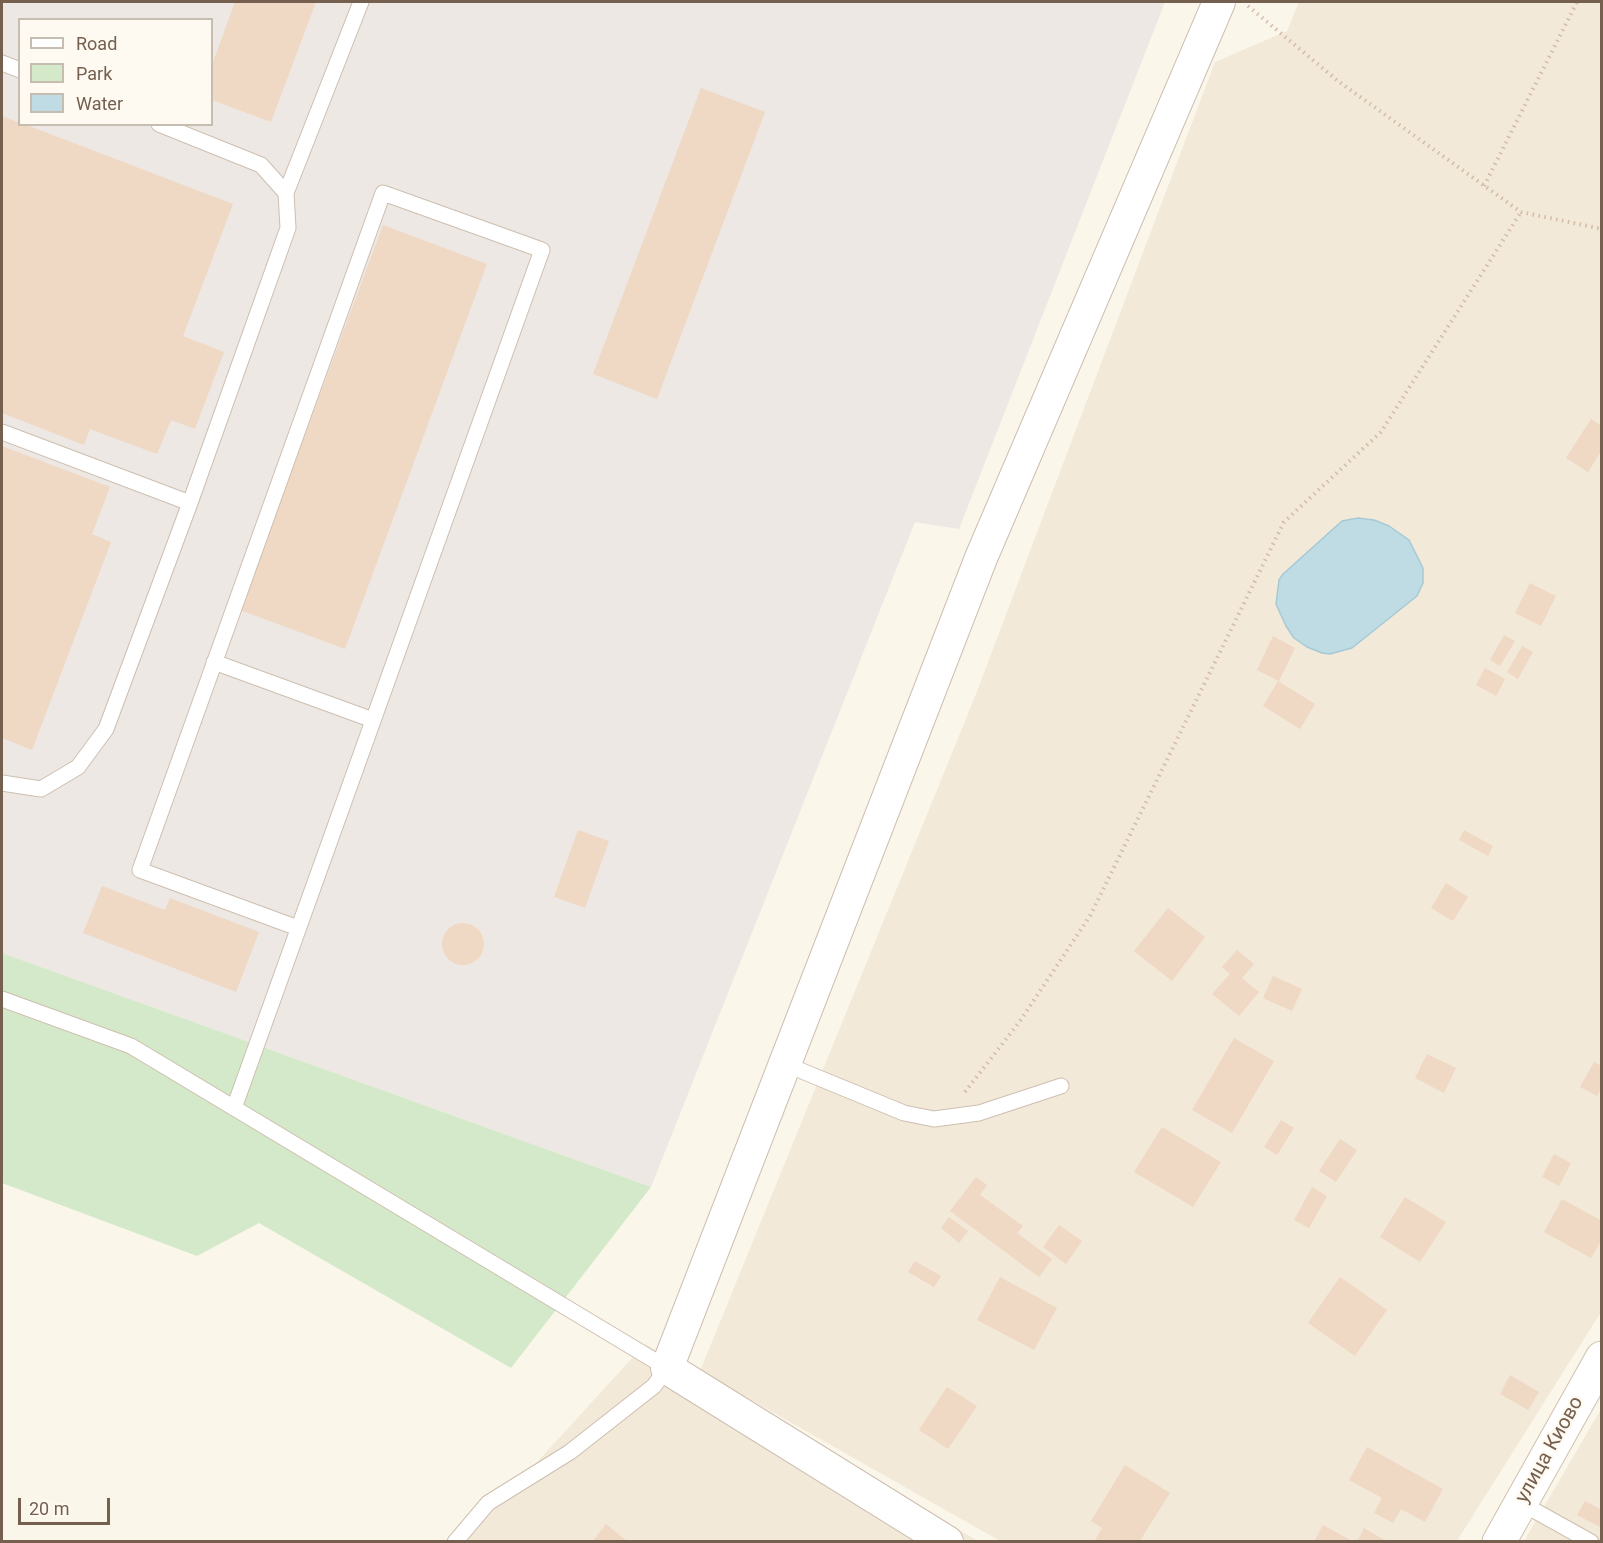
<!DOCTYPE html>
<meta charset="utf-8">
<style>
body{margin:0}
#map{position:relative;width:1603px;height:1543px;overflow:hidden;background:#fbf6ea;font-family:Roboto,sans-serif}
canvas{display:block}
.frame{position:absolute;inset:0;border:3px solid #755f4f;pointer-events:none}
.legend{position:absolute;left:18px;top:18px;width:195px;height:108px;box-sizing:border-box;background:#fefaf1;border:2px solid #c7bcb0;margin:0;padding:8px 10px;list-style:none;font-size:18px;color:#755f4f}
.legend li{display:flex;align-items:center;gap:12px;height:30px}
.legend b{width:30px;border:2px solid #c7bcb0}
.scale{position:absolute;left:18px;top:1498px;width:92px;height:27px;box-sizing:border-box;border:3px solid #755f4f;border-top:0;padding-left:8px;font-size:18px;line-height:21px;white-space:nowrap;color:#755f4f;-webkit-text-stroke:4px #fefaf1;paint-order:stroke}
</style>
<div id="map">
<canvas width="1603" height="1543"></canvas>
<div class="frame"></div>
<ul class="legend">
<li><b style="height:8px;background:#fff"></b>Road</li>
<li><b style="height:16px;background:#d3e9c9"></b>Park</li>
<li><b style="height:16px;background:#bfdce4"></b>Water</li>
</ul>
<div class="scale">20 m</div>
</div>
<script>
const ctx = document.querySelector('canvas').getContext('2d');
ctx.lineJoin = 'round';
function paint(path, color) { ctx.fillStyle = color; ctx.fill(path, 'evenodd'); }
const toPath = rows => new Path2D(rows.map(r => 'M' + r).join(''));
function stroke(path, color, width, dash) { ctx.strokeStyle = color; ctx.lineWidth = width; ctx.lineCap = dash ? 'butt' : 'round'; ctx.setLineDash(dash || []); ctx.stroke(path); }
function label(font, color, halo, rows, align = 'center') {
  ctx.font = font + ' Roboto,sans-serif'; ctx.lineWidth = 4.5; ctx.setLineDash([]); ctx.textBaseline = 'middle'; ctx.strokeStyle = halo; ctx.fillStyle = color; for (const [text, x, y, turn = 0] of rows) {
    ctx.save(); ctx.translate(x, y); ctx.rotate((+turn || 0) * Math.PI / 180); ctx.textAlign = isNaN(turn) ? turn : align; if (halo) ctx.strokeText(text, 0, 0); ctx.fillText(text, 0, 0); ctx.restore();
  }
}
const residential = toPath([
 [1299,2,1601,2,1601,1312,1457,1541,1000,1541,700,1371,974,699,1215,62,1287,31],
 [645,1344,978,1541,464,1542],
 [1601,1409,1601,1541,1524,1541]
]);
const industrial = toPath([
 [2,2,1165,2,959,529,915,522,651,1187,2,953],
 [20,20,212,20,212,124,20,124]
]);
const green = toPath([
 [2,953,651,1187,511,1368,259,1223,197,1256,2,1183]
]);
const water = toPath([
 [1358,518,1374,520,1389,526,1409,540,1423,568,1423,583,1417,596,1352,648,1330,654,1322,653,1307,647,1294,638,1286,626,1276,604,1279,580,1283,574,1342,521,1358,518]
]);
const building = toPath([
 [235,2,316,2,271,122,212,100,212,65],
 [701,88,765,112,657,399,593,374],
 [2,116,20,123,20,124,24,124,233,204,183,336,224,352,195,429,171,420,157,454,90,429,84,445,2,413],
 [383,225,487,264,345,649,240,610],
 [1591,419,1602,426,1602,450,1588,472,1566,458],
 [2,446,110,487,92,534,111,542,32,750,2,738],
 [1530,583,1556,596,1541,626,1515,613],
 [1504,635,1515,641,1500,666,1490,660],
 [1273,636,1295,648,1279,681,1257,670],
 [1522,646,1533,652,1518,679,1507,672],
 [1485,668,1505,679,1496,696,1476,685],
 [1278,681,1315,704,1300,729,1263,706],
 [578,830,609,841,585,908,554,897],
 [1464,830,1493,846,1488,856,1459,840],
 [1446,883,1468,897,1453,921,1431,908],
 [102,886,165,910,170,898,259,932,236,992,83,933],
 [1168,908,1205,937,1172,981,1134,951],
 '442 944a21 21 0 1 1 42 0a21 21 0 1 1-42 0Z',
 [1237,950,1254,964,1242,978,1259,992,1239,1016,1212,994,1230,974,1222,967],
 [1273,976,1302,989,1292,1011,1263,998],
 [1234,1038,1274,1061,1232,1133,1192,1110],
 [1427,1054,1456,1068,1444,1093,1415,1078],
 [1594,1062,1602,1066,1602,1088,1597,1096,1580,1087],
 [1281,1120,1294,1128,1277,1155,1264,1147],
 [1162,1127,1221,1162,1193,1207,1134,1172],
 [1340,1139,1357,1150,1336,1182,1319,1171],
 [1554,1154,1571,1163,1559,1186,1542,1177],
 [976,1177,987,1185,980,1195,1023,1226,1017,1233,1052,1259,1039,1277,950,1211],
 [1312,1187,1327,1196,1309,1228,1294,1220],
 [1405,1197,1446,1222,1420,1262,1380,1237],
 [1562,1199,1602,1221,1602,1239,1591,1258,1544,1232],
 [949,1217,968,1231,959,1243,941,1228],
 [1059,1225,1082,1241,1066,1264,1043,1247],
 [915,1261,941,1276,934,1287,908,1272],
 [1000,1277,1057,1308,1034,1350,977,1320],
 [1340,1277,1387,1310,1355,1356,1308,1323],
 [1510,1375,1539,1392,1528,1410,1500,1394],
 [947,1387,977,1406,948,1449,919,1430],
 [1367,1447,1443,1489,1425,1522,1401,1509,1393,1523,1374,1513,1382,1498,1349,1480],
 [1125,1465,1170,1493,1139,1542,1094,1542,1102,1528,1091,1521],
 [1585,1501,1602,1510,1602,1528,1577,1515],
 [606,1524,628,1542,592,1542],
 [1323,1525,1354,1542,1314,1542],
 [1364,1528,1388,1542,1357,1542]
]);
const path = toPath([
 [1248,6,1338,81,1521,212,1602,229],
 [1484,186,1577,2],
 [965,1092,1020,1021,1090,916,1284,522,1381,432,1521,212]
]);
const service = toPath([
 [2,63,20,70],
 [286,193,361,2],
 [2,432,190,503],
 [214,662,373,720],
 [2,783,41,789,78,767,106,729,190,503,288,228,286,193,261,165,159,124],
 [2,999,131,1046,667,1368,654,1386,570,1452,488,1503,455,1542],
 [785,1064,904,1113,934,1119,979,1113,1061,1086],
 [234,1108,542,250,383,193,140,870,298,928],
 [1521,1503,1591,1542]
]);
const minor = toPath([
 [947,1542,667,1368,981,558,1219,2]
]);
const secondary = toPath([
 [1499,1542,1602,1358]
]);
const streetNames = [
 ["улица Киово",1550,1450,-61]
];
paint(residential, '#f3e9d9');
paint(industrial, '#ede8e3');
paint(green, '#d3e9c9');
paint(water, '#bfdce4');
stroke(water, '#a6cad5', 1.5);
paint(building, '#efd8c4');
stroke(service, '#cdbfb0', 17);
stroke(minor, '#cdbfb0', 34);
stroke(secondary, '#d0c0ae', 35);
stroke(path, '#d4bca6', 4, [1.5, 4.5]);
stroke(service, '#fff', 15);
stroke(minor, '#fff', 32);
stroke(secondary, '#fff', 33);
label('20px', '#755f4f', '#fefaf1', streetNames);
</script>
